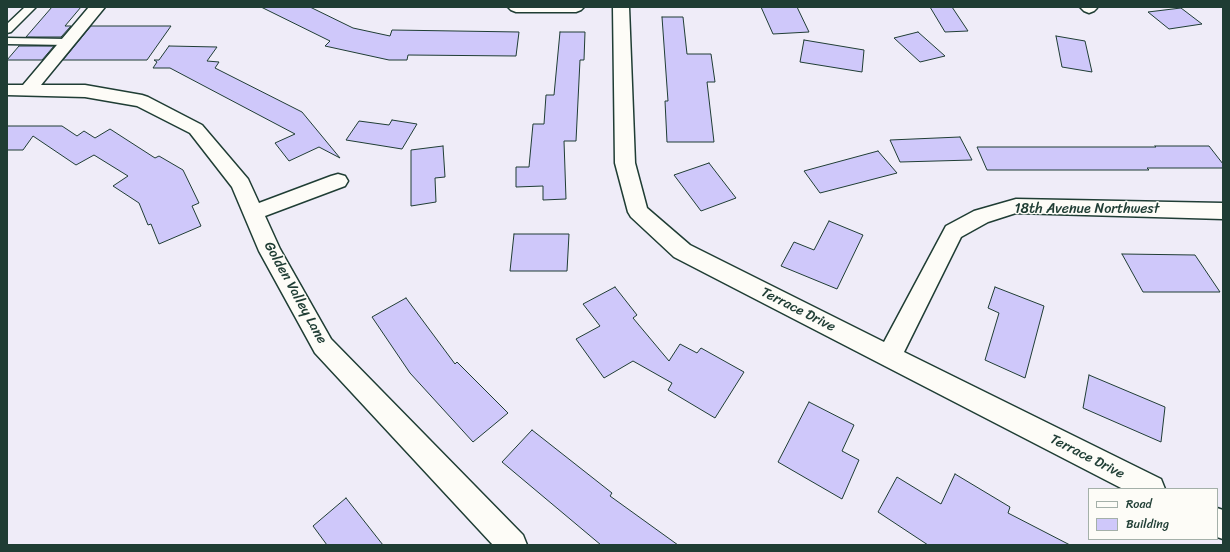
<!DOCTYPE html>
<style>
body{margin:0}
#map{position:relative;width:1230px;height:552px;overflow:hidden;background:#efecf8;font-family:Sriracha,sans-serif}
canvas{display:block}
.frame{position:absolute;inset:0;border:8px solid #1f3d34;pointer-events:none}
.legend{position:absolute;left:1088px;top:488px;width:130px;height:52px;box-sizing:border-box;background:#fdfcf7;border:1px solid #a4b0a9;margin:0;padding:5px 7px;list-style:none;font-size:12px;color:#1f3d34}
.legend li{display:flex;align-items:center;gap:8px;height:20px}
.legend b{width:20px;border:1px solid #a4b0a9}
</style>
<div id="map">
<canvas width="1230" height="552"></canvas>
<div class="frame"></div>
<ul class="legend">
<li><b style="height:5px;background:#fdfcf7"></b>Road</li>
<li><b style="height:11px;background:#cfc8fa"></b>Building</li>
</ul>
</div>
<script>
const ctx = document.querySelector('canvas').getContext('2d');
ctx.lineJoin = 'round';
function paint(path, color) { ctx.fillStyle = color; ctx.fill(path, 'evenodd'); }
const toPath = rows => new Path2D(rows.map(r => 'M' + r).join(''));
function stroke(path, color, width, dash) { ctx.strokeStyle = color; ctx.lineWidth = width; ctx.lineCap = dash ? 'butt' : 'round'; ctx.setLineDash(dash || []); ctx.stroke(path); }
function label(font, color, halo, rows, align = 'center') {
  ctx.font = font + ' Sriracha,sans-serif'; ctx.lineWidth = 3; ctx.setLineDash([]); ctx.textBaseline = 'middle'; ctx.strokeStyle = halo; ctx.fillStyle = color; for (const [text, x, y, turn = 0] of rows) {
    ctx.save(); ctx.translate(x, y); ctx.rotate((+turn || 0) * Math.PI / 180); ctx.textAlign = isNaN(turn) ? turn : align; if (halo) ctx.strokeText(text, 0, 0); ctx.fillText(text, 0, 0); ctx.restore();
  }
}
const building = toPath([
 [52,7,81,7,65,26,71,26,61,37,26,37,52,7],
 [261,7,310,7,353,28,390,36,392,30,519,32,516,56,408,55,407,60,389,60,325,46,330,41,261,7],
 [761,7,797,7,809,32,773,34,761,7],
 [930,7,952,7,968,31,945,32,930,7],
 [1181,8,1202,24,1169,29,1148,12,1181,8],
 [662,17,683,17,687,54,711,54,715,82,707,82,714,142,667,142,665,101,668,101,662,17],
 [91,26,171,26,147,60,63,60,91,26],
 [560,32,585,32,584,60,580,60,576,141,564,141,566,199,543,200,543,186,516,187,516,167,529,167,533,124,544,124,546,95,554,95,560,32],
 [918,32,945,56,920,62,894,38,918,32],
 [1056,36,1085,41,1092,72,1062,67,1056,36],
 [804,40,864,50,862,72,800,62,804,40],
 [19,46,54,46,42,60,7,60,19,46],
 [169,46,217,47,207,61,219,62,215,68,302,112,340,158,319,147,289,161,275,143,295,134,170,68,153,68,157,62,154,60,159,60,169,46],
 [392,120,417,124,402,149,346,140,359,121,389,125,392,120],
 [7,126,62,126,77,136,84,131,95,138,110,129,155,158,159,156,183,170,199,203,192,206,201,226,159,244,151,224,148,225,139,203,113,186,128,176,94,155,76,165,33,136,23,150,7,150,7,126],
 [960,137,972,160,900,162,890,140,960,137],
 [443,146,445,177,435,178,436,202,411,206,411,150,443,146],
 [1155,146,1209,146,1223,164,1223,168,1147,168,1149,170,987,170,977,147,1156,147,1155,146],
 [878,151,897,173,820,193,804,171,878,151],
 [709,163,736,198,701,211,674,175,709,163],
 [829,221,863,235,837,289,781,266,794,242,814,250,829,221],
 [514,234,569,234,567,271,510,271,514,234],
 [1122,254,1195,255,1220,292,1143,292,1122,254],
 [615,287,637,315,633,318,669,361,680,344,697,353,701,348,744,372,715,418,668,390,672,383,633,361,604,378,576,339,600,326,583,304,615,287],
 [995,287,1044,306,1025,378,985,360,999,313,988,308,995,287],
 [406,298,455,364,457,362,508,413,473,442,410,373,372,317,406,298],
 [1089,375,1165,407,1161,442,1083,408,1089,375],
 [809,402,854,425,842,451,859,460,842,499,778,462,809,402],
 [532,430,612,493,610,496,678,545,601,545,502,462,532,430],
 [955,474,1010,507,1008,513,1070,545,928,545,878,512,897,477,941,504,955,474],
 [346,498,383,545,327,545,313,526,346,498]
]);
const service = toPath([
 [25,7,36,7,11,32,7,33,7,24,25,7],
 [7,38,67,39,72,42,67,45,7,44,7,38]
]);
const minor = toPath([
 [89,7,105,7,41,85,85,85,142,95,148,97,202,125,248,179,259,203,331,176,338,174,345,176,348,181,345,186,265,216,280,249,331,339,523,535,527,545,493,545,315,353,259,251,232,187,190,133,137,106,85,97,7,95,7,85,23,85,89,7],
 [508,7,584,7,581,10,576,12,516,12,511,10,508,7],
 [613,7,629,7,635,163,647,208,690,245,884,342,946,226,974,211,1016,199,1223,203,1223,219,1016,213,988,222,961,237,904,352,1161,479,1165,489,1123,489,674,257,631,217,628,212,615,163,613,7],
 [1080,7,1096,7,1097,8,1094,11,1089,13,1084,11,1080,7],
 [1217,508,1223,510,1223,539,1217,537,1217,508]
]);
const streetNames = [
 ["18th Avenue Northwest",1087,209],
 ["Golden Valley Lane",295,293,61],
 ["Terrace Drive",798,310,27],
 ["Terrace Drive",1087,457,27]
];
paint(building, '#cfc8fa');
stroke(building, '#1f3d34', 1);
stroke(service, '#1f3d34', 3);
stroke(minor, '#1f3d34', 3);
paint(service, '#fdfcf7');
paint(minor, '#fdfcf7');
label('14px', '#1f3d34', '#fdfcf7', streetNames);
</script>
